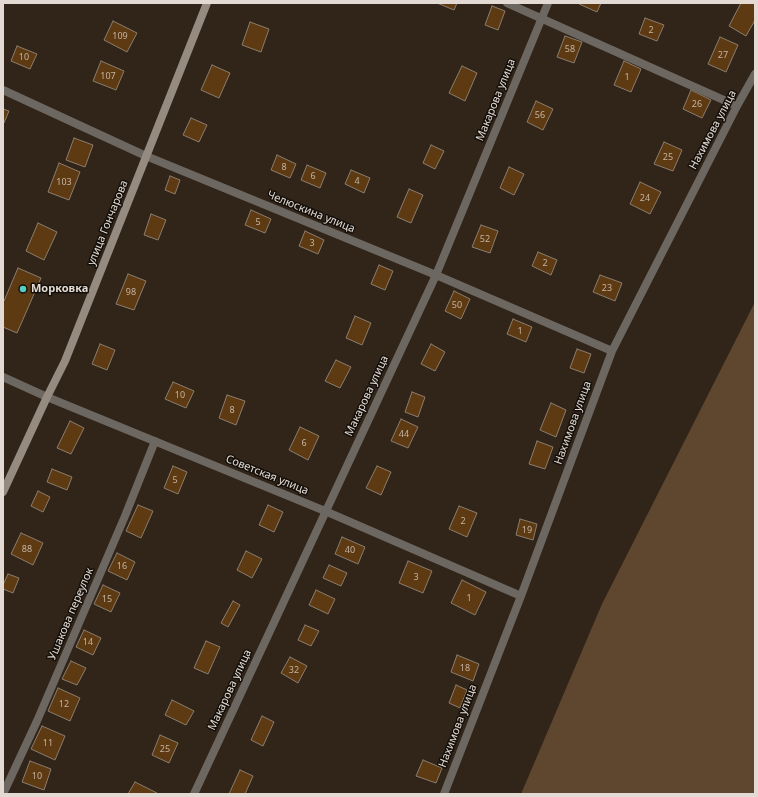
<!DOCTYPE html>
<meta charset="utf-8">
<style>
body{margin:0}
#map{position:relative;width:758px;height:797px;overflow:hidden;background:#31251a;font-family:"Noto Sans",sans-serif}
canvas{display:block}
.frame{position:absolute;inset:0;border:4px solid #e3dbd3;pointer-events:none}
</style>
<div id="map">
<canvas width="758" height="797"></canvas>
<div class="frame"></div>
</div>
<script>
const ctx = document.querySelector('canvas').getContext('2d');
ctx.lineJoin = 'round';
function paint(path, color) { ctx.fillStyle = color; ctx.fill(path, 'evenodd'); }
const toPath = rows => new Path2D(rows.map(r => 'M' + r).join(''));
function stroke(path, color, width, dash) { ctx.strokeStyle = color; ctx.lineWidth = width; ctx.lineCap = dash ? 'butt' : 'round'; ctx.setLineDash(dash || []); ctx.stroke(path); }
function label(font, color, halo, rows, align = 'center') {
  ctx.font = font + ' "Noto Sans",sans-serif'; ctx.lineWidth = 3; ctx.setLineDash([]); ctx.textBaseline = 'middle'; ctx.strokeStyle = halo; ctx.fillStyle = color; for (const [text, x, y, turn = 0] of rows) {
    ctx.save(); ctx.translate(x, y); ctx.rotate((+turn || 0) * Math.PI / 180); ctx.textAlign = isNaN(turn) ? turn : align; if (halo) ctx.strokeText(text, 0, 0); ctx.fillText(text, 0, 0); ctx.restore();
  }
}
const green = toPath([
 [755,302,755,794,521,794,602,604]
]);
const building = toPath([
 [437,3,457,3,454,10,437,3],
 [579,3,601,3,597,12,579,4,579,3],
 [741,3,755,3,755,20,746,36,729,26,741,3],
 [492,6,505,11,498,30,485,25,492,6],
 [645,18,664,25,657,41,639,34,645,18],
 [113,21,137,33,127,52,104,40,113,21],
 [250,22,269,29,261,52,242,45,250,22],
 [565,36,582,42,574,63,557,57,565,36],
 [720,37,738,45,726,72,708,64,720,37],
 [17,46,37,54,30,69,11,61,17,46],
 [101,61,124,71,116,90,93,81,101,61],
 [624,61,641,69,631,92,614,85,624,61],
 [212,65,230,73,219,98,201,90,212,65],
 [462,66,477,73,465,101,449,93,462,66],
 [691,90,711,100,702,118,683,109,691,90],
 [536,101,553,109,543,130,527,122,536,101],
 [3,109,9,111,3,125,3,109],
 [191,118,207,125,199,142,183,135,191,118],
 [74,138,93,145,85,167,66,160,74,138],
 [664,142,682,150,673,171,654,164,664,142],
 [431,145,444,151,435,169,423,163,431,145],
 [277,155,296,164,290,178,271,170,277,155],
 [59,163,80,172,69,200,48,192,59,163],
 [307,165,326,173,320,188,301,180,307,165],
 [509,167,524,174,514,195,500,188,509,167],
 [351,170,370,178,364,193,345,184,351,170],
 [170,176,180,180,175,194,165,190,170,176],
 [640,182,661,192,650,214,630,204,640,182],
 [409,189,423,195,411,223,397,217,409,189],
 [251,210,271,219,265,233,245,225,251,210],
 [151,214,166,220,158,240,144,235,151,214],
 [38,223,57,232,44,260,26,251,38,223],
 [481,225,498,231,490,253,472,247,481,225],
 [305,231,324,240,318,254,299,246,305,231],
 [538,252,557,260,551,275,532,266,538,252],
 [379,265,393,271,385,290,371,284,379,265],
 [18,268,41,278,17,333,3,327,3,301,4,301,18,268],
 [128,274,146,281,134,310,116,304,128,274],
 [600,275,622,283,615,301,593,292,600,275],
 [454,291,470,299,461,319,445,311,454,291],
 [355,316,371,323,362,345,346,338,355,316],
 [513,319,532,327,526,342,507,334,513,319],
 [100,344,115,350,107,370,92,364,100,344],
 [431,344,445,352,435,371,421,364,431,344],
 [577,349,591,354,584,373,570,368,577,349],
 [336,360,351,367,340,388,325,381,336,360],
 [173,382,194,391,186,408,165,399,173,382],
 [412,392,425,397,418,417,405,412,412,392],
 [227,395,245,401,236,425,219,418,227,395],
 [551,403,566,410,556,437,540,430,551,403],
 [401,419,418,427,408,448,391,441,401,419],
 [70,421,84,428,71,454,57,448,70,421],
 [300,427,319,436,308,460,289,450,300,427],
 [537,441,553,447,545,469,529,464,537,441],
 [173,466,187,472,178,494,164,488,173,466],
 [377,466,391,472,381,495,366,488,377,466],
 [52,469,72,477,67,490,47,482,52,469],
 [38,491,50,497,43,512,31,506,38,491],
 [138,505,153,511,141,538,126,531,138,505],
 [268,505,283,512,274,532,259,525,268,505],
 [459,506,477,513,467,537,449,529,459,506],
 [520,519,537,524,533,540,516,535,520,519],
 [21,533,43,543,33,565,11,554,21,533],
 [342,537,365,547,358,564,335,554,342,537],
 [246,551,262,559,252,578,237,570,246,551],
 [117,553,135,562,127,580,108,571,117,553],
 [408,561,432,571,423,593,399,583,408,561],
 [329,565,347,573,341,586,323,578,329,565],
 [8,574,19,578,13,593,3,589,3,585,8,574],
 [462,580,486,592,475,615,451,603,462,580],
 [103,585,120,593,111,612,94,604,103,585],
 [316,590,335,599,328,614,309,605,316,590],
 [233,601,240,605,228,627,221,623,233,601],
 [305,625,319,631,311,646,298,640,305,625],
 [84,630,101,638,93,655,76,647,84,630],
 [206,641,220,647,208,674,194,668,206,641],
 [457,655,479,664,473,681,451,672,457,655],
 [290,657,307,666,298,683,281,673,290,657],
 [71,661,86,668,77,685,62,679,71,661],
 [456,685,467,690,460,708,449,703,456,685],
 [58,688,80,698,70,721,48,711,58,688],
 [172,700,194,711,186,725,165,715,172,700],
 [262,716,274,722,263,746,251,740,262,716],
 [42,726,65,736,55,760,31,749,42,726],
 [160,735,178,743,169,763,152,755,160,735],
 [423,760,442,768,436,783,416,776,423,760],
 [30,761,51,769,44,790,22,782,30,761],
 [240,770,253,776,245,794,229,794,240,770],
 [135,782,157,793,157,794,128,794,135,782]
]);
const street = toPath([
 [507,3,737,106],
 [3,90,146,156,436,275,612,351],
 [3,377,47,397,325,511,521,596],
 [3,794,37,721,125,516,155,441],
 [194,794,436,275,548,3],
 [444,794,521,596,612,351,737,106,755,74]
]);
const secondary = toPath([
 [3,492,47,397,65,361,207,3]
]);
const markers = [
 [23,289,4,"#57cec1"]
];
const numberNames = [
 ["2",651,30],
 ["109",120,36],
 ["58",570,49],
 ["27",723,55],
 ["10",24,57],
 ["107",108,76],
 ["1",627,77],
 ["26",697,104],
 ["56",540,115],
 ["25",668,157],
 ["8",284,167],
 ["6",313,176],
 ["4",357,181],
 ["103",64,182],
 ["24",645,198],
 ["5",258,222],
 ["52",485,239],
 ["3",312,243],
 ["2",545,263],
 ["23",607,288],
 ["98",131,292],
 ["50",457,305],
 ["1",520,331],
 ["10",180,395],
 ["8",232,410],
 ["44",404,434],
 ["6",304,443],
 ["5",175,480],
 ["2",463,521],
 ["19",527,530],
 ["88",27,549],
 ["40",350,550],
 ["16",122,566],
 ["3",416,577],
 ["1",469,598],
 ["15",107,599],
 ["14",88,642],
 ["18",465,668],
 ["32",294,670],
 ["12",64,704],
 ["11",48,743],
 ["25",165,749],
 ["10",37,776]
];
const streetNames = [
 ["Макарова улица",496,100,-68],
 ["Нахимова улица",713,130,-62],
 ["Челюскина улица",311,212,22],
 ["улица Гончарова",108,223,-68],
 ["Макарова улица",367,396,-65],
 ["Нахимова улица",573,423,-70],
 ["Советская улица",267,475,22],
 ["Ушакова переулок",71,614,-67],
 ["Макарова улица",230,690,-65],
 ["Нахимова улица",458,726,-69]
];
const poiNames = [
 ["Морковка",31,289]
];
paint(green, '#5e462f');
paint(building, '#5e3a12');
stroke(building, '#8b7d6f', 1);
stroke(street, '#6d6761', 8);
stroke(secondary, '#958b81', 8);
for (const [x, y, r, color] of markers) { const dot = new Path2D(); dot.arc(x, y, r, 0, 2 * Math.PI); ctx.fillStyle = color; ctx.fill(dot); stroke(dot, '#140f0a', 1.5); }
label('9px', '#c2b3a3', null, numberNames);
label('11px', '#e3dbd3', '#140f0a', streetNames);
label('bold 11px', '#e3dbd3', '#140f0a', poiNames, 'left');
</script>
